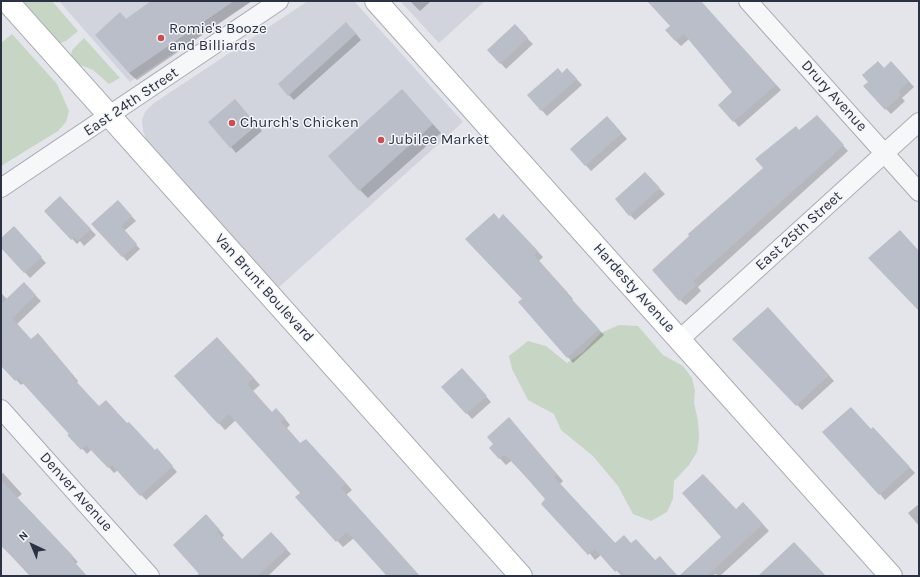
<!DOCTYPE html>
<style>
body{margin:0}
#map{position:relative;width:920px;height:577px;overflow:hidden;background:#e3e5eb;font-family:Karla,sans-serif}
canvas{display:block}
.frame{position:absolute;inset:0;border:2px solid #2b3243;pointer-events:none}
.north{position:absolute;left:12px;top:525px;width:40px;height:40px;-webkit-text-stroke:3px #f3f5f8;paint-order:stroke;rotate:316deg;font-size:11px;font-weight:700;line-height:16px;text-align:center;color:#2b3243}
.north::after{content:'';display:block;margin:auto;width:14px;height:18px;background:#2b3243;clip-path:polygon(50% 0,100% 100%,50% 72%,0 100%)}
</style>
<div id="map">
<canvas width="920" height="577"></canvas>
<div class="frame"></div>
<div class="north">N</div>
</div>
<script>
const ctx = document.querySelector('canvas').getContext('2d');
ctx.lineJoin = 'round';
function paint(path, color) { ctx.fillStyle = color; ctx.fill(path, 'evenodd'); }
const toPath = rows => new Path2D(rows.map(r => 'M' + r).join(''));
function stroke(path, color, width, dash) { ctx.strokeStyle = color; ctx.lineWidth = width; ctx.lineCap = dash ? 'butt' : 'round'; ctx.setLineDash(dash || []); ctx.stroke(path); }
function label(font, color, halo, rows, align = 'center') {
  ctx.font = font + ' Karla,sans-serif'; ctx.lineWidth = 3; ctx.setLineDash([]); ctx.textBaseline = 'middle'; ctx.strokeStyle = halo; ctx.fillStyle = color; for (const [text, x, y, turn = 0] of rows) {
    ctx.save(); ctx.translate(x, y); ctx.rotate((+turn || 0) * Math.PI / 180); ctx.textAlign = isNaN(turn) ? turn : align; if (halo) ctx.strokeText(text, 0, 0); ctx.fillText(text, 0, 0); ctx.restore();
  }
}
const built = toPath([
 [59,1,252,1,130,82],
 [308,1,354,1,463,122,278,288,147,141,143,131,142,120,145,112,154,103],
 [400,1,485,1,439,43]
]);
const green = toPath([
 [23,1,52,1,78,31,66,41,60,43],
 [12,34,57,84,69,111,66,122,58,131,1,166,1,43],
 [84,38,120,78,109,84,93,70,78,64,71,56,72,50],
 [619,325,638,326,663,355,683,366,692,378,695,391,694,403,698,421,699,438,697,452,689,465,674,481,673,499,667,512,651,521,633,514,618,486,593,456,561,430,554,414,528,400,512,369,509,356,528,341,546,346,567,363,583,352,601,333]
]);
const shadow = toPath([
 [153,1,252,1,137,80,129,73],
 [410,1,431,1,420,11],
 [649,1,700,1,781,90,739,127,720,105,734,92,689,39,681,46,676,41,667,30,671,26],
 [352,29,361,40,294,100,289,95],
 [520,31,533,44,506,69,489,50],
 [897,68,914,87,902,98,905,101,891,114,886,109,884,69],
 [562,74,572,74,582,85,547,116,528,95],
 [410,99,441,133,368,198,360,190],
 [240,106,262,131,236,153,231,147],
 [822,122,848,151,698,287,701,291,686,305,680,300,765,168,800,131],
 [612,123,627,139,591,171,571,149],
 [650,179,665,194,635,220,630,215],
 [60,198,96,235,84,246,80,241,77,244,46,211],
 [122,206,136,221,124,231,140,249,127,261,93,224],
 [503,216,543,257,539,261,573,299,571,300,604,335,573,363,520,302,523,299,499,220],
 [19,233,46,263,30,278,1,246,1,240],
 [29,289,41,301,17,324,31,340,43,340,78,381,77,383,99,407,127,424,155,451,162,455,177,472,146,500,118,470,114,473,92,449,87,454,24,383,21,385,1,364,1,293,8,300],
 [773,314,834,381,802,410,734,339],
 [223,345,260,385,253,391,272,413,282,415,290,425,287,428,301,444,312,446,352,490,346,495,419,576,387,576,354,538,343,547,297,497,301,493,236,420,225,430,176,376],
 [467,375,491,402,472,419,443,387],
 [509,418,563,481,560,484,616,544,631,544,655,561,660,557,678,576,622,576,601,555,595,560,547,499,511,461,506,465,490,448,495,444],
 [873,428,915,473,885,500,880,494,871,430],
 [3,473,22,494,17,498,78,562,75,564,86,576,30,576,1,545,1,474],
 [919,504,919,526,908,513],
 [736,510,750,510,769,531,720,576,715,574,713,576,680,576,723,537],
 [211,521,224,535,222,538,242,560,276,538,291,554,268,576,197,576,199,573]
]);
const building = toPath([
 [151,1,234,1,129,73,95,35,120,12,126,19],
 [647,1,701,1,776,85,733,122,718,105,732,92,684,34,675,41,665,30,670,26],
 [346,22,356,34,288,96,278,84],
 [515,24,528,38,500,64,487,50],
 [878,61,884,68,891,61,909,81,898,92,901,95,885,110,863,86,868,82,862,75],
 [558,68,562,73,567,68,577,79,541,111,527,95],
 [402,89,433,124,359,191,328,156],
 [235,99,257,125,230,148,208,122],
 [817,115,844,145,693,281,697,285,679,301,652,270,689,236,688,234,763,168,755,159,796,126,799,130],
 [607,116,622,133,585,166,570,149],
 [645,172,660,188,629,216,615,199],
 [60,196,91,229,78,241,74,237,71,240,44,211],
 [118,200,132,216,121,226,137,244,122,257,91,224],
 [494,213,499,219,503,214,538,251,534,255,568,293,567,294,599,329,567,358,518,302,522,299,465,239],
 [14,226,42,257,24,273,1,248,1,238],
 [900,230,919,251,919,311,868,258],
 [24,282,36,295,12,318,31,339,38,333,74,376,72,377,99,406,106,400,127,423,129,422,155,450,157,448,173,466,140,496,112,465,108,468,86,445,81,450,67,435,69,434,18,378,15,381,1,366,1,304],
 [768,307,829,375,796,406,732,339],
 [217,337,254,378,247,384,272,412,276,408,285,418,281,422,300,443,306,439,346,483,341,488,420,576,387,576,347,532,336,542,295,497,300,493,229,414,218,424,174,376],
 [462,368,487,396,466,414,441,387],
 [851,407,871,429,873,427,910,467,879,495,822,432],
 [509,417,557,475,554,477,615,543,624,535,631,543,636,539,655,560,660,556,677,576,625,576,619,569,615,572,595,549,588,555,541,504,545,499,512,461,504,455,499,459,489,448,493,444,487,437],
 [703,474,736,509,743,502,763,524,707,576,679,576,721,537,682,493],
 [1,480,73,556,71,558,87,576,32,576,1,546],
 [206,514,220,530,217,532,242,559,271,532,287,549,257,576,201,576,173,545],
 [794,542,826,576,758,576]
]);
const street = toPath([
 [748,1,919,192],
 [1,188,279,1],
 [680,339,919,122],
 [1,409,150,576]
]);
const secondary = toPath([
 [7,1,521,576],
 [376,1,891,576]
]);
const markers = [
 [161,38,4,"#cc4c54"],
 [232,123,4,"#cc4c54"],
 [381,140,4,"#cc4c54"]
];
const poiNames = [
 ["Romie's Booze",169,29],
 ["and Billiards",169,46],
 ["Church's Chicken",240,123],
 ["Jubilee Market",389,140]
];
const streetNames = [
 ["Drury Avenue",834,96,48],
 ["East 24th Street",131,102,-34],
 ["East 25th Street",799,231,-42],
 ["Van Brunt Boulevard",264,288,48],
 ["Hardesty Avenue",634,288,48],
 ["Denver Avenue",76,492,48]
];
paint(built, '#d1d4dd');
paint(green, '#c7d5c4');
paint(shadow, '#0003');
paint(building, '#babec8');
stroke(street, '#a8acb5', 20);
stroke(secondary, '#a8acb5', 24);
stroke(street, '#f6f7f9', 18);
stroke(secondary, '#fff', 22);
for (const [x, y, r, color] of markers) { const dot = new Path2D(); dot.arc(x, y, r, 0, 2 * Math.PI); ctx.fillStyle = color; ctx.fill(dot); stroke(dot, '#f3f5f8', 1.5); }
label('15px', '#2b3243', '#f3f5f8', poiNames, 'left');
label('15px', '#2b3243', '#f3f5f8', streetNames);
</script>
